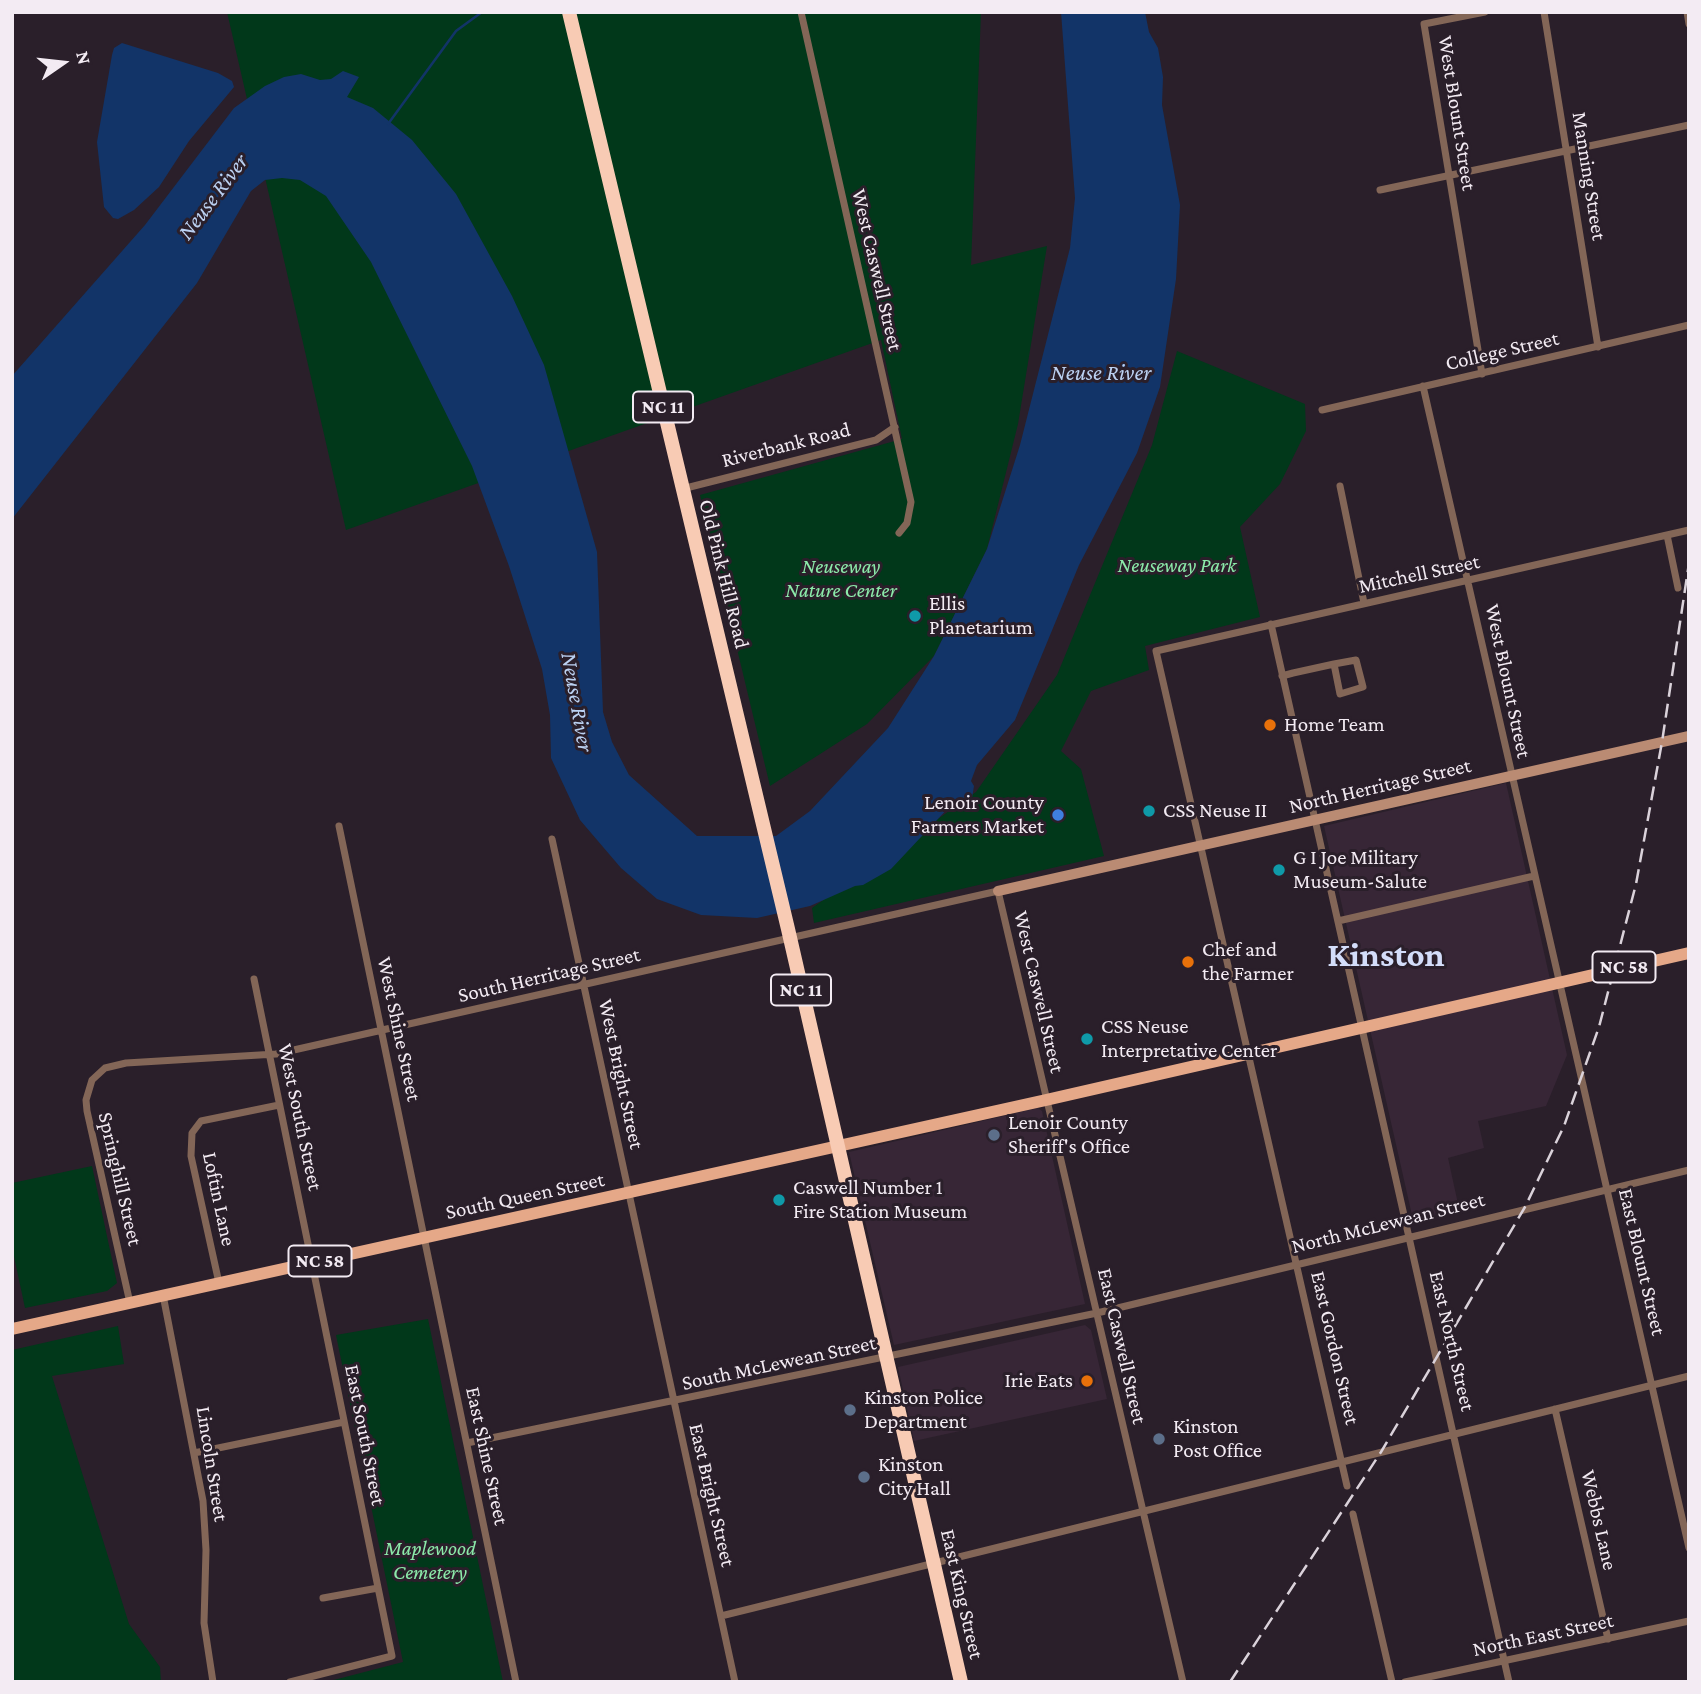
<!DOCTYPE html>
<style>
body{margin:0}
#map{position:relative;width:1701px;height:1694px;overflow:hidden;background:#2a1f2a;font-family:"Crimson Pro",serif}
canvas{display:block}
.frame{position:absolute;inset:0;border:14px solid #f3ebf3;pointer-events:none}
.north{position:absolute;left:28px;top:28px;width:70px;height:70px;-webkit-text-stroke:5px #2a1f2a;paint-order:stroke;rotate:76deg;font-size:19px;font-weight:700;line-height:28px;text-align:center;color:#f3ebf3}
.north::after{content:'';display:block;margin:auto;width:24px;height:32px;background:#f3ebf3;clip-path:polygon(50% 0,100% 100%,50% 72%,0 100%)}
</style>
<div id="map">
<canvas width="1701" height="1694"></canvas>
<div class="frame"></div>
<div class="north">N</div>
</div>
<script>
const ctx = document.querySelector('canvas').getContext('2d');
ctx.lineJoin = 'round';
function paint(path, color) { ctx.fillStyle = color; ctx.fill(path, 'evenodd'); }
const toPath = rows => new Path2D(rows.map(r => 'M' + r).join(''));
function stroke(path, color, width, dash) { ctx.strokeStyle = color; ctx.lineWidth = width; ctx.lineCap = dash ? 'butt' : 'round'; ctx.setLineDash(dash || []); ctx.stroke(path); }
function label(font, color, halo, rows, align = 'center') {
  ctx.font = font + ' "Crimson Pro",serif'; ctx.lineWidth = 6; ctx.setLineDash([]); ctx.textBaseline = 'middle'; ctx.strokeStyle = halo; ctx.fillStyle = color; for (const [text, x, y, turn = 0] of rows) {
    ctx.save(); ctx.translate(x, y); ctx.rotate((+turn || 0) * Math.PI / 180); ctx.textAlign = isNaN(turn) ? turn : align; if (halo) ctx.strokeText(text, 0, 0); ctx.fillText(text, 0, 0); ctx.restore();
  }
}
const built = toPath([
 [1506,783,1567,1055,1546,1106,1478,1121,1484,1148,1448,1158,1460,1213,1414,1224,1324,826],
 [1038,1108,1042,1111,1085,1304,894,1345,849,1152],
 [1085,1325,1091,1330,1107,1399,914,1441,898,1367]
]);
const green = toPath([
 [227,12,981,12,971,265,1047,246,1018,424,987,549,934,656,867,724,770,786,700,495,902,439,881,340,346,530],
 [1177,351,1305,404,1306,431,1280,484,1240,527,1260,617,1145,646,1149,670,1091,691,1061,751,1081,769,1104,856,814,923,812,908,976,792,1057,675,1152,445],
 [92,1166,117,1283,107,1291,25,1308,12,1247,12,1183],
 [428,1319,503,1682,326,1682,403,1662,336,1335],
 [118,1326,124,1364,52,1376,129,1624,160,1667,161,1682,12,1682,12,1350]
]);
const water = toPath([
 [1061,12,1145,12,1149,32,1158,48,1163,77,1162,105,1180,205,1176,279,1160,387,1137,453,1079,565,1015,720,977,765,971,781,974,786,972,798,952,804,891,869,863,885,855,886,810,906,757,918,701,915,657,899,621,868,580,820,551,758,550,715,542,669,509,566,472,466,371,262,326,196,300,180,282,178,265,180,251,191,197,283,12,519,12,376,145,225,234,108,265,86,284,77,301,74,320,80,331,79,343,71,359,77,347,97,373,108,412,140,456,194,512,296,544,365,597,552,603,712,612,742,629,775,697,836,776,836,810,811,888,728,934,656,987,549,1020,445,1070,248,1075,198],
 [122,43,218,73,232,81,234,87,189,141,159,187,134,210,118,219,113,218,104,207,97,142,112,55,114,48]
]);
const stream = toPath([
 [388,124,456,31,482,12]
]);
const street = toPath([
 [801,12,911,502,907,523,899,533],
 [1544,12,1598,347],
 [1687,12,1689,24],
 [1380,190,1689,125],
 [1482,374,1424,24,1485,12],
 [1423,386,1689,1548],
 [1322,410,1689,325],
 [1340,486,1364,603],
 [682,489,876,440,895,427],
 [1667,535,1678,588],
 [1271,624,1509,1682],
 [1282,676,1293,673,1334,664,1356,660,1363,687,1340,694,1334,664],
 [339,826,516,1682],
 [552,839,735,1682],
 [1338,921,1534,876],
 [254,979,392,1656,290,1682],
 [219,1283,191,1156,192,1133,201,1121,279,1105],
 [163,1295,203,1501,206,1550,204,1623,213,1682],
 [130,1303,87,1111,86,1100,92,1080,105,1068,126,1063,276,1054,998,891,1183,1682],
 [1555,1409,1608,1639],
 [467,1443,1097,1313,1689,1170],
 [194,1453,344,1422],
 [1347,1486,1156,651,1689,530],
 [1353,1514,1392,1682],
 [323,1598,378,1588],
 [721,1616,1689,1376],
 [1405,1682,1689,1621]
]);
const secondary = toPath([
 [998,891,1689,736]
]);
const primary = toPath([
 [12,1329,1046,1100,1689,953]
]);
const highway = toPath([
 [569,12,788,929,961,1682]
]);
const rail = toPath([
 [1230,1682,1381,1452,1525,1207,1564,1126,1599,1027,1636,884,1662,742,1689,563]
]);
const markers = [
 [915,616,7,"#0f9aa8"],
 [1270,725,7,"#e8710a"],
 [1149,811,7,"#0f9aa8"],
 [1058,815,7,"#3f7fe0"],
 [1279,870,7,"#0f9aa8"],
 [1188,962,7,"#e8710a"],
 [1087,1039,7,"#0f9aa8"],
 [994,1135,7,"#5c6f8a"],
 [779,1200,7,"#0f9aa8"],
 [1087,1381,7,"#e8710a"],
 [850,1410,7,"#5c6f8a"],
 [1159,1439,7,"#5c6f8a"],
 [864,1477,7,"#5c6f8a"]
];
const shields = [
 [663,407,60],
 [1624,967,63],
 [801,990,60],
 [320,1261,63]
];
const shieldNames = [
 ["NC 11",663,407],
 ["NC 58",1624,967],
 ["NC 11",801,990],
 ["NC 58",320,1261]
];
const streetNames = [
 ["West Blount Street",1457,113,81],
 ["Manning Street",1589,176,81],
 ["West Caswell Street",877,270,77],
 ["College Street",1502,351,-13],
 ["Riverbank Road",786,445,-14],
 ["Old Pink Hill Road",724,574,76],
 ["Mitchell Street",1419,574,-12],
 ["West Blount Street",1508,681,78],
 ["North Herritage Street",1380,786,-13],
 ["South Herritage Street",549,975,-13],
 ["West Caswell Street",1039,992,77],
 ["West Shine Street",399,1029,78],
 ["West Bright Street",621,1074,78],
 ["West South Street",300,1117,78],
 ["Springhill Street",120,1179,77],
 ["South Queen Street",525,1196,-12],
 ["Loftin Lane",219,1199,78],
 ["North McLewean Street",1388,1223,-14],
 ["East Blount Street",1642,1262,77],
 ["East North Street",1452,1341,77],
 ["East Caswell Street",1122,1346,77],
 ["East Gordon Street",1335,1348,77],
 ["South McLewean Street",779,1363,-12],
 ["East South Street",365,1435,79],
 ["East Shine Street",487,1456,78],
 ["Lincoln Street",212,1464,81],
 ["East Bright Street",712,1495,77],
 ["Webbs Lane",1599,1520,77],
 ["East King Street",962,1594,77],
 ["North East Street",1543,1635,-12]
];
const parkNames = [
 ["Neuseway Park",1177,566],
 ["Neuseway",841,567],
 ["Nature Center",841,591],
 ["Maplewood",430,1549],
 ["Cemetery",430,1573]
];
const poiNames = [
 ["Ellis",929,604],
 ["Planetarium",929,628],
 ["Home Team",1284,725],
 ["Lenoir County",1044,803,"right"],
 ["Farmers Market",1044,827,"right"],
 ["CSS Neuse II",1163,811],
 ["G I Joe Military",1293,858],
 ["Museum-Salute",1293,882],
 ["Chef and",1202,950],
 ["the Farmer",1202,974],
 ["CSS Neuse",1101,1027],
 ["Interpretative Center",1101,1051],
 ["Lenoir County",1008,1123],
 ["Sheriff's Office",1008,1147],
 ["Caswell Number 1",793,1188],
 ["Fire Station Museum",793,1212],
 ["Irie Eats",1073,1381,"right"],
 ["Kinston Police",864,1398],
 ["Department",864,1422],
 ["Kinston",1173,1427],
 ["Post Office",1173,1451],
 ["Kinston",878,1465],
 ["City Hall",878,1489]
];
const waterNames = [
 ["Neuse River",213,197,-53],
 ["Neuse River",1101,373],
 ["Neuse River",577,702,80]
];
const townNames = [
 ["Kinston",1386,955]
];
paint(built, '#372636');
paint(green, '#01381a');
paint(water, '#123468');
stroke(stream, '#123468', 2.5);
stroke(street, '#836657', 7);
stroke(secondary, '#ba8b73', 10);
stroke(primary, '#e5a888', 12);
stroke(highway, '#f8cbb4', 14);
stroke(rail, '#dad2da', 2.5, [14, 7]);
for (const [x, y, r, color] of markers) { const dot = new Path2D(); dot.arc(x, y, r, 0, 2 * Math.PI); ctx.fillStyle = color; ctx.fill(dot); stroke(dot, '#2a1f2a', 2.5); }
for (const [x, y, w] of shields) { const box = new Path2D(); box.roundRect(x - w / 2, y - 15.5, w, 31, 5); ctx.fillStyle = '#2a1f2a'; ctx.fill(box); stroke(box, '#f3ebf3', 2); }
label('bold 19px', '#f3ebf3', null, shieldNames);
label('21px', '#f3ebf3', '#2a1f2a', streetNames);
label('italic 21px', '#8cebaa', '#2a1f2a', parkNames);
label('21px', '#f3ebf3', '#2a1f2a', poiNames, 'left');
label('italic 23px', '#bbd1f2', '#2a1f2a', waterNames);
label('bold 35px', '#d3ddf9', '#2a1f2a', townNames);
</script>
